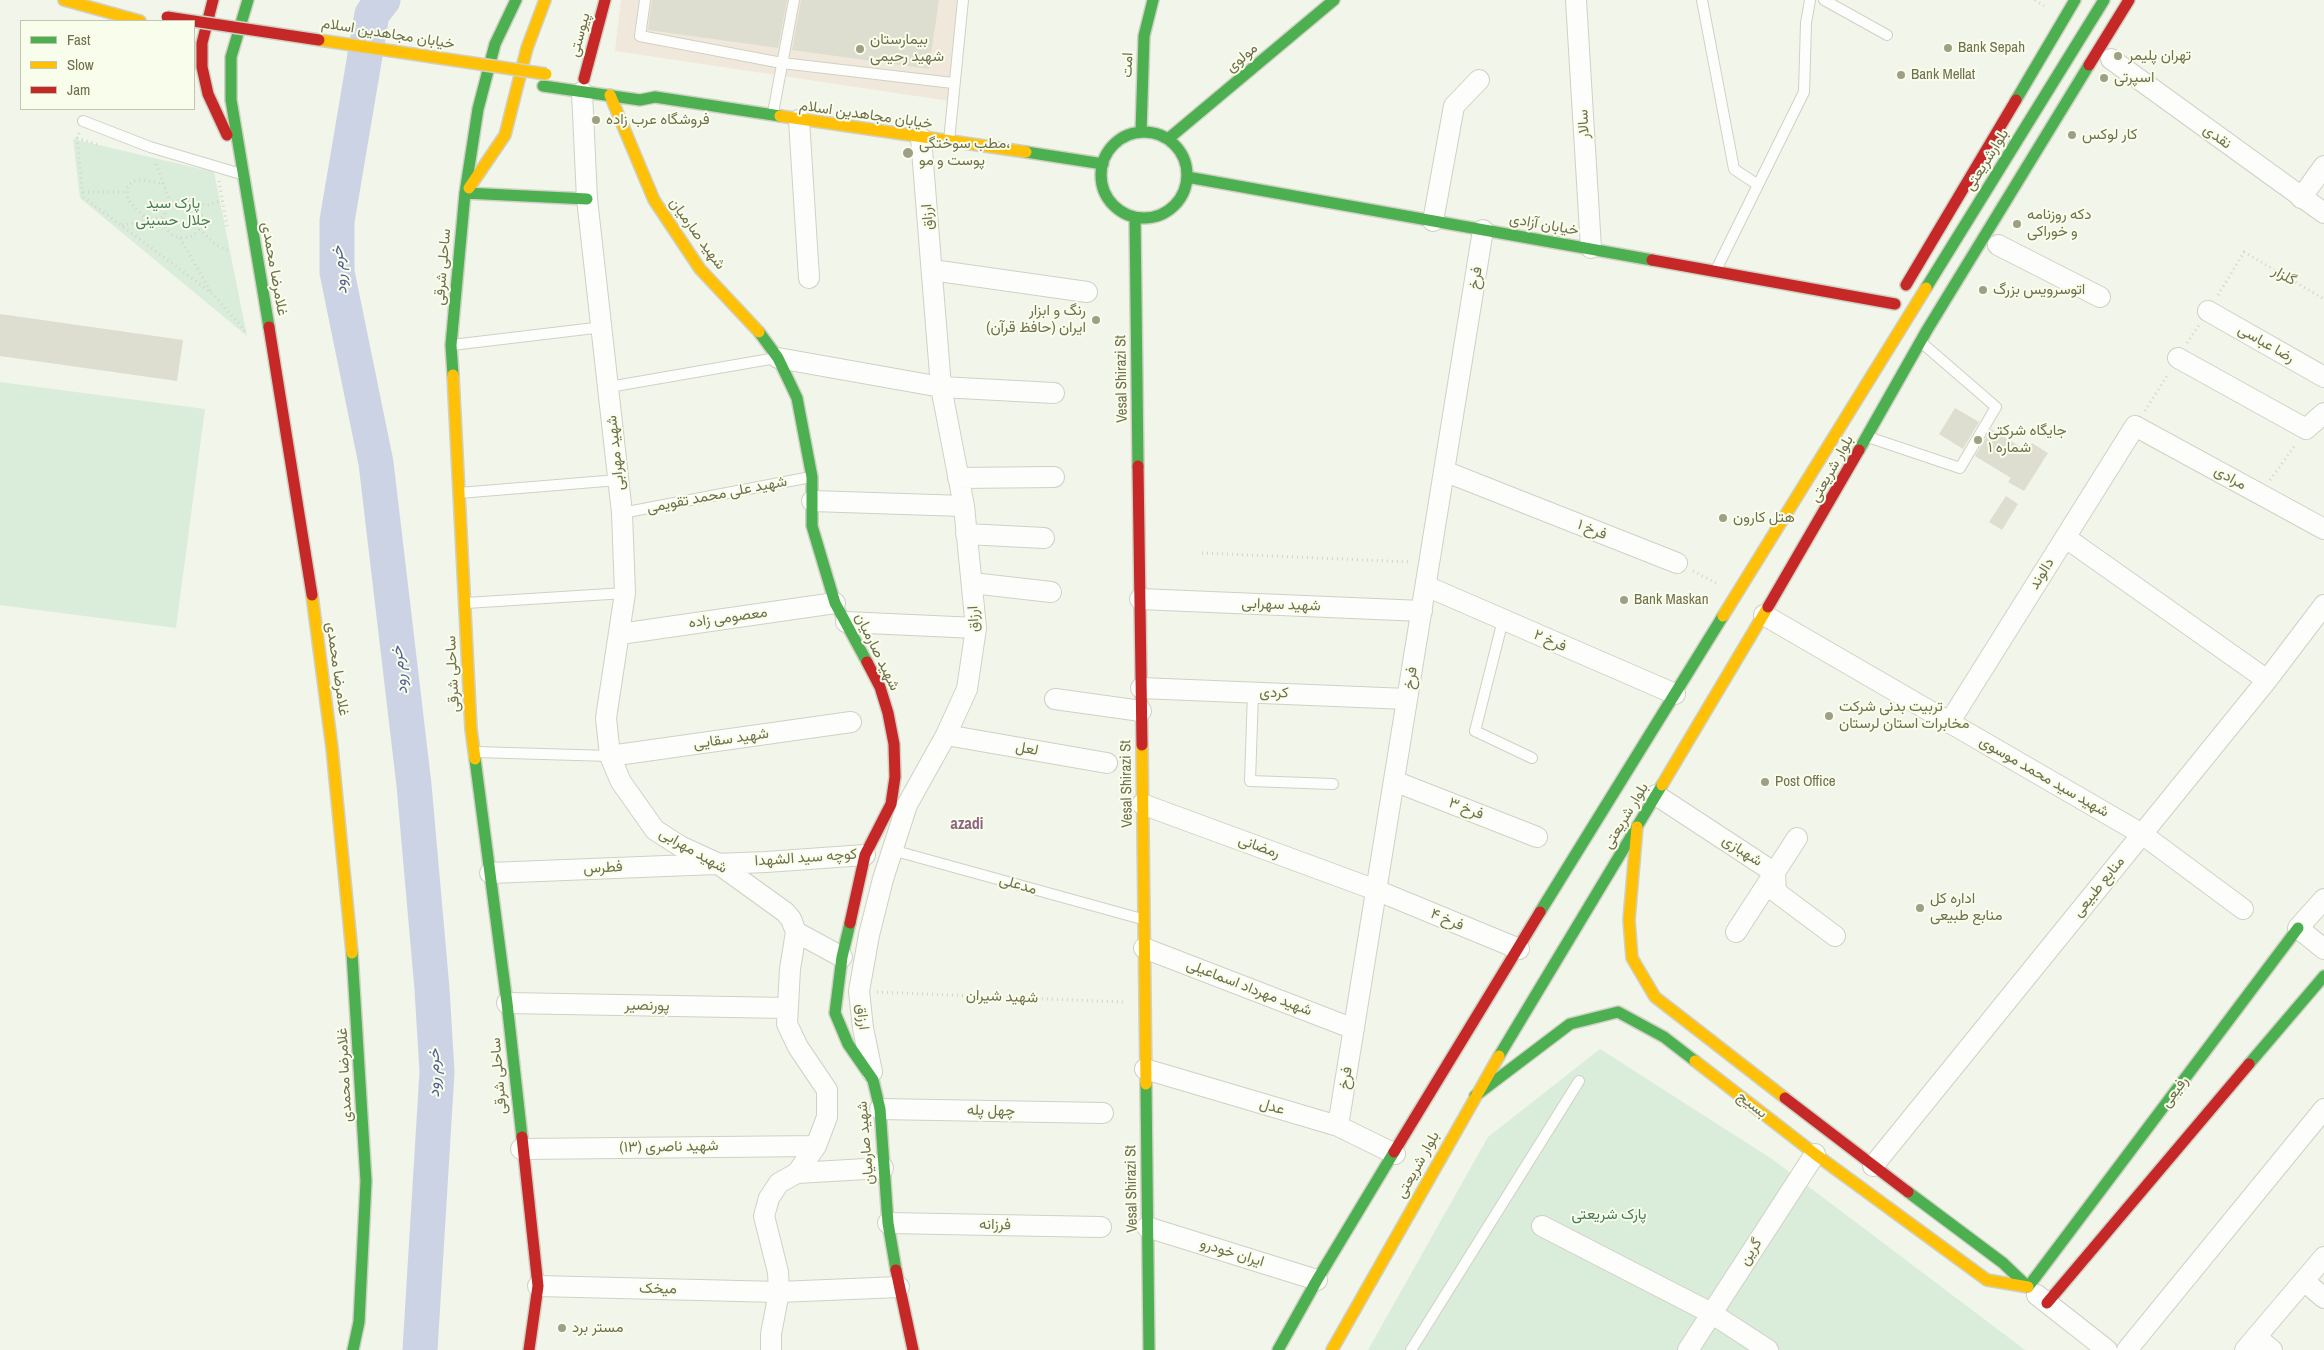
<!DOCTYPE html>
<meta charset="utf-8">
<style>
body{margin:0}
#map{position:relative;width:2324px;height:1350px;overflow:hidden;background:#f2f5ea;font-family:"Archivo Narrow",sans-serif}
canvas{display:block}
.legend{position:absolute;left:20px;top:20px;width:175px;height:90px;box-sizing:border-box;background:#f9fdeb;border:1px solid #c3c5ac;margin:0;padding:6px 9px;list-style:none;font-size:15px;color:#71704d}
.legend li{display:flex;align-items:center;gap:10px;height:25px}
.legend b{width:25px;border:1px solid #c3c5ac}
</style>
<div id="map">
<canvas width="2324" height="1350"></canvas>
<ul class="legend">
<li><b style="height:6px;background:#4caf50"></b>Fast</li>
<li><b style="height:6px;background:#ffc107"></b>Slow</li>
<li><b style="height:6px;background:#c62828"></b>Jam</li>
</ul>
</div>
<script>
const ctx = document.querySelector('canvas').getContext('2d');
ctx.lineJoin = 'round';
function paint(path, color) { ctx.fillStyle = color; ctx.fill(path, 'evenodd'); }
const toPath = rows => new Path2D(rows.map(r => 'M' + r).join(''));
function stroke(path, color, width, dash) { ctx.strokeStyle = color; ctx.lineWidth = width; ctx.lineCap = dash ? 'butt' : 'round'; ctx.setLineDash(dash || []); ctx.stroke(path); }
function label(font, color, halo, rows, align = 'center') {
  ctx.font = font + ' "Archivo Narrow",Vazirmatn,sans-serif'; ctx.lineWidth = 4; ctx.setLineDash([]); ctx.textBaseline = 'middle'; ctx.strokeStyle = halo; ctx.fillStyle = color; for (const [text, x, y, turn = 0] of rows) {
    ctx.save(); ctx.translate(x, y); ctx.rotate((+turn || 0) * Math.PI / 180); ctx.textAlign = isNaN(turn) ? turn : align; if (halo) ctx.strokeText(text, 0, 0); ctx.fillText(text, 0, 0); ctx.restore();
  }
}
const medical = toPath([
 [621,0,968,0,956,102,615,51]
]);
const green = toPath([
 [73,139,214,172,247,336,80,198],
 [0,382,205,409,176,628,0,605],
 [1600,1049,1772,1159,2025,1350,1368,1350,1488,1137]
]);
const river = toPath([
 [383,0,372,14,337,221,337,272,376,463,414,785,432,989,437,1072,420,1350]
]);
const building = toPath([
 [652,0,787,0,778,48,648,30],
 [801,0,939,0,929,69,792,50],
 [0,314,183,340,177,381,0,356],
 [1955,408,1979,422,1963,449,1939,434],
 [1991,429,2027,451,2032,443,2048,453,2024,491,2008,482,2011,478,1975,456],
 [2006,496,2018,504,2002,530,1989,522]
]);
const path = toPath([
 [2035,0,2044,6],
 [79,133,77,138,83,197,213,294,245,331],
 [77,138,99,145],
 [156,164,170,202],
 [219,181,227,227],
 [83,192,127,192],
 '164 219a19 19 0 1 1 38 0a19 19 0 1 1-38 0Z',
 [193,202,208,205,222,200],
 [147,220,128,200,127,188,133,181,144,180,163,184],
 [122,225,163,217],
 [199,229,216,245,231,252],
 [180,238,211,292],
 [2218,295,2244,252,2324,299],
 [2187,343,2199,325],
 [2145,411,2168,374],
 [2270,480,2296,444],
 [1202,553,1411,562],
 [1693,571,1716,583],
 [877,992,1123,1002]
]);
const lane = toPath([
 [645,0,640,36,782,63,953,83],
 [1702,0,1734,169,1758,185],
 [1824,0,1887,35],
 [773,113,794,0],
 [83,121,150,147,241,174],
 [949,141,963,0],
 [1716,270,1804,92,1806,23,1810,0],
 [452,345,603,327],
 [609,387,776,358],
 [1868,437,1960,468,1996,407,1922,343],
 [459,493,618,480],
 [622,513,811,477],
 [466,603,625,593],
 [1503,620,1475,731,1532,758],
 [1253,692,1250,781,1333,784],
 [476,752,610,756],
 [892,850,1142,919],
 [1411,1350,1579,1081]
]);
const street = toPath([
 [1576,0,1591,248],
 [2111,59,2324,213],
 [582,92,587,199,622,513,625,593,606,718,610,756,621,782,655,830,680,846,717,863,785,912,791,919,796,932,790,969,787,1024,798,1047,827,1090,827,1117,816,1146,797,1173,779,1183,769,1198,764,1216,778,1272,779,1292,771,1334,771,1350],
 [799,120,809,278],
 [2301,198,2324,166],
 [1433,221,1454,106,1479,80],
 [1998,245,2100,297],
 [932,270,1087,292],
 [2208,311,2324,377],
 [778,358,941,387,1054,393],
 [2178,358,2306,429,2324,413],
 [1444,471,1677,563],
 [958,478,1054,477],
 [812,501,964,506],
 [966,534,1044,538],
 [2066,538,2267,680],
 [972,583,1051,592],
 [1426,586,1675,694],
 [1140,599,1422,611],
 [1764,615,2142,834,2243,909],
 [846,622,976,628],
 [620,634,835,603],
 [1141,688,1407,699],
 [1055,699,1141,711],
 [1949,723,2135,426,2324,529],
 [946,735,1107,763],
 [610,756,851,722],
 [1394,781,1537,837],
 [1656,795,1775,873,1776,892,1835,936],
 [1142,804,1376,890,1519,949],
 [490,873,766,862,865,855],
 [2324,899,2298,928,2324,949],
 [796,932,842,957],
 [1736,932,1797,838],
 [1144,948,1354,1029],
 [507,1003,787,1008],
 [1145,1069,1338,1126,1395,1154],
 [872,1072,863,1028,859,991,869,935,883,879,907,805,946,735,967,689,976,628,964,506,941,387,921,138],
 [880,1109,1103,1113],
 [1338,1126,1483,230],
 [521,1149,816,1146],
 [1873,1166,2267,680,2324,605],
 [797,1173,883,1168],
 [888,1223,1101,1227],
 [1542,1226,1711,1313,1768,1350],
 [1147,1227,1317,1280],
 [2304,1281,2324,1298],
 [538,1286,779,1292,899,1287],
 [2037,1295,2107,1350],
 [2256,1337,2272,1350],
 [1688,1350,1815,1154],
 [2127,1350,2324,1109],
 [2245,1350,2324,1257]
]);
const fast = toPath([
 [248,0,231,57,231,100,269,327],
 [543,86,640,100,655,97,780,116],
 [2016,100,2075,0],
 [1141,132,1144,36,1153,0],
 '1101 175a43 43 0 1 1 86 0a43 43 0 1 1-86 0Z',
 [1168,139,1334,0],
 [1026,152,1103,164],
 [1187,177,1652,260],
 [465,193,587,199],
 [1135,217,1138,466],
 [1926,288,2104,0],
 [759,332,778,358,797,398,812,477,812,526,835,603,867,662],
 [453,375,451,345,465,193,478,109,495,44,516,0],
 [1859,450,1927,330,2089,65],
 [475,759,507,1003,522,1137],
 [1540,912,1723,616],
 [850,923,842,957,835,1013,848,1044,873,1080,880,1109,888,1223,896,1270],
 [352,953,366,1181,359,1322,353,1350],
 [1499,1056,1662,785],
 [2249,1064,2324,976],
 [1146,1084,1149,1350],
 [1475,1096,1570,1024,1618,1012,1664,1037,1695,1061],
 [1908,1192,2003,1263,2028,1287],
 [2028,1287,2298,928],
 [1278,1350,1317,1280,1394,1152]
]);
const slow = toPath([
 [64,0,140,21],
 [610,95,654,200,700,269,759,332],
 [780,116,1026,152],
 [469,188,505,135,527,48,545,0],
 [453,375,471,729,475,759],
 [312,595,332,748,352,953],
 [1723,616,1926,288],
 [1142,745,1146,1084],
 [1662,785,1768,607],
 [1637,827,1629,920,1632,958,1655,997,1785,1098],
 [1695,1061,1815,1154,1987,1280,2028,1287],
 [1332,1350,1499,1056]
]);
const jam = toPath([
 [213,0,202,43,202,67,208,94,227,135],
 [2089,65,2129,0],
 [584,79,605,0],
 [1652,260,1895,304],
 [1906,285,2016,100],
 [269,327,312,595],
 [1138,466,1142,745],
 [1768,607,1859,450],
 [850,923,865,855,891,804,895,777,894,744,888,713,880,687,867,662],
 [1785,1098,1908,1192],
 [522,1137,538,1286,529,1350],
 [1394,1152,1540,912],
 [896,1270,913,1350],
 [2047,1303,2249,1064]
]);
const slowBridge = toPath([
 [319,40,546,74]
]);
const jamBridge = toPath([
 [167,17,319,40]
]);
const markers = [
 [1948,48,5,"#9e9f84"],
 [860,49,5,"#9e9f84"],
 [2118,56,5,"#9e9f84"],
 [1901,75,5,"#9e9f84"],
 [2104,78,5,"#9e9f84"],
 [596,120,5,"#9e9f84"],
 [2072,135,5,"#9e9f84"],
 [908,153,6,"#9e9f84"],
 [2017,224,5,"#9e9f84"],
 [1983,290,5,"#9e9f84"],
 [1096,320,5,"#9e9f84"],
 [1978,440,5,"#9e9f84"],
 [1723,518,5,"#9e9f84"],
 [1624,600,5,"#9e9f84"],
 [1829,716,5,"#9e9f84"],
 [1765,782,5,"#9e9f84"],
 [1920,908,5,"#9e9f84"],
 [562,1328,5,"#9e9f84"]
];
const streetNames = [
 ["خیابان مجاهدین اسلام",388,34,9],
 ["پیوستی",580,35,-75],
 ["مولوی",1242,58,-40],
 ["امت",1128,65,-88],
 ["خیابان مجاهدین اسلام",866,115,8],
 ["سالار",1584,124,-93],
 ["نقدی",2217,137,36],
 ["بلوارشریعتی",1987,160,-58],
 ["ارزاق",928,217,-95],
 ["خیابان آزادی",1544,225,10],
 ["شهید صارمیان",697,234,54],
 ["ساحلی شرقی",443,267,-85],
 ["غلامرضا محمدی",274,269,80],
 ["گلزار",2284,276,30],
 ["فرخ",1476,278,-81],
 ["رضا عباسی",2266,344,30],
 ["Vesal Shirazi St",1122,379,-91],
 ["شهید مهرابی",616,453,-96],
 ["بلوار شریعتی",1832,469,-61],
 ["مرادی",2230,478,29],
 ["شهید علی محمد تقویمی",717,495,-11],
 ["فرخ ۱",1592,530,22],
 ["دالوند",2042,574,-58],
 ["شهید سهرابی",1281,605,2],
 ["معصومی زاده",728,618,-8],
 ["ارزاق",974,619,-93],
 ["فرخ ۲",1550,641,23],
 ["شهید صارمیان",877,652,64],
 ["غلامرضا محمدی",337,669,82],
 ["ساحلی شرقی",453,674,-93],
 ["فرخ",1411,678,-81],
 ["کردی",1274,693,2],
 ["شهید سقایی",731,739,-8],
 ["لعل",1027,749,10],
 ["شهید سید محمد موسوی",2044,777,30],
 ["Vesal Shirazi St",1127,784,-91],
 ["فرخ ۳",1466,809,21],
 ["بلوار شریعتی",1626,816,-59],
 ["رمضانی",1259,847,20],
 ["شهید مهرابی",693,851,30],
 ["شهبازی",1742,851,33],
 ["کوچه سید الشهدا",806,858,-4],
 ["فطرس",603,868,-3],
 ["مدعلی",1018,885,16],
 ["منابع طبیعی",2099,887,-51],
 ["فرخ ۴",1447,920,23],
 ["شهید مهرداد اسماعیلی",1249,988,21],
 ["شهید شیران",1002,997,2],
 ["پورنصیر",647,1006,1],
 ["ارزاق",862,1017,83],
 ["غلامرضا محمدی",345,1075,-93],
 ["ساحلی شرقی",499,1076,-95],
 ["فرخ",1346,1078,-81],
 ["رفیعی",2175,1092,-53],
 ["بسیج",1752,1105,38],
 ["عدل",1272,1107,17],
 ["چهل پله",991,1111,1],
 ["شهید صارمیان",866,1143,-95],
 ["شهید ناصری (۱۳)",669,1147,-1],
 ["بلوار شریعتی",1418,1165,-61],
 ["Vesal Shirazi St",1132,1189,-91],
 ["فرزانه",995,1225,1],
 ["گرین",1751,1252,-57],
 ["ایران خودرو",1232,1253,17],
 ["میخک",658,1289,1]
];
const poiNames = [
 ["بیمارستان",870,40],
 ["شهید رحیمی",870,57],
 ["Bank Sepah",1958,48],
 ["تهران پلیمر",2128,56],
 ["Bank Mellat",1911,75],
 ["اسپرتی",2114,78],
 ["فروشگاه عرب زاده",606,120],
 ["کار لوکس",2082,135],
 ["مطب سوختگی،",919,144],
 ["پوست و مو",919,161],
 ["دکه روزنامه",2027,215],
 ["و خوراکی",2027,232],
 ["اتوسرویس بزرگ",1993,290],
 ["رنگ و ابزار",1086,311,"right"],
 ["ایران (حافظ قرآن)",1086,328,"right"],
 ["جایگاه شرکتی",1988,431],
 ["شماره ۱",1988,448],
 ["هتل کارون",1733,518],
 ["Bank Maskan",1634,600],
 ["تربیت بدنی شرکت",1839,707],
 ["مخابرات استان لرستان",1839,724],
 ["Post Office",1775,782],
 ["اداره کل",1930,899],
 ["منابع طبیعی",1930,916],
 ["مستر برد",572,1328]
];
const parkNames = [
 ["پارک سید",173,204],
 ["جلال حسینی",173,221],
 ["پارک شریعتی",1609,1215]
];
const waterNames = [
 ["خرم رود",340,270,-96],
 ["خرم رود",400,670,-97],
 ["خرم رود",435,1073,-90]
];
const neighbourhoodNames = [
 ["azadi",967,825]
];
paint(medical, '#f0e9db');
paint(green, '#d9edda');
stroke(river, '#ccd3e4', 35);
paint(building, '#deded0');
stroke(lane, '#cfd1c4', 12);
stroke(street, '#cfd1c4', 22);
stroke(fast, '#cfd1c4', 14);
stroke(slow, '#cfd1c4', 14);
stroke(jam, '#cfd1c4', 14);
stroke(path, '#d4d4c8', 3, [1, 4]);
stroke(lane, '#fdfefc', 10);
stroke(street, '#fdfefc', 20);
stroke(fast, '#4caf50', 11);
stroke(slow, '#ffc107', 11);
stroke(jam, '#c62828', 11);
stroke(slowBridge, '#cfd1c4', 14, []);
stroke(jamBridge, '#cfd1c4', 14, []);
stroke(slowBridge, '#ffc107', 11);
stroke(jamBridge, '#c62828', 11);
for (const [x, y, r, color] of markers) { const dot = new Path2D(); dot.arc(x, y, r, 0, 2 * Math.PI); ctx.fillStyle = color; ctx.fill(dot); stroke(dot, '#f9fdeb', 2); }
label('15px', '#71704d', '#f9fdeb', streetNames);
label('15px', '#71704d', '#f9fdeb', poiNames, 'left');
label('15px', '#497b59', '#f9fdeb', parkNames);
label('italic 16px', '#526096', '#f9fdeb', waterNames);
label('bold 16px', '#8d6581', '#f9fdeb', neighbourhoodNames);
</script>
